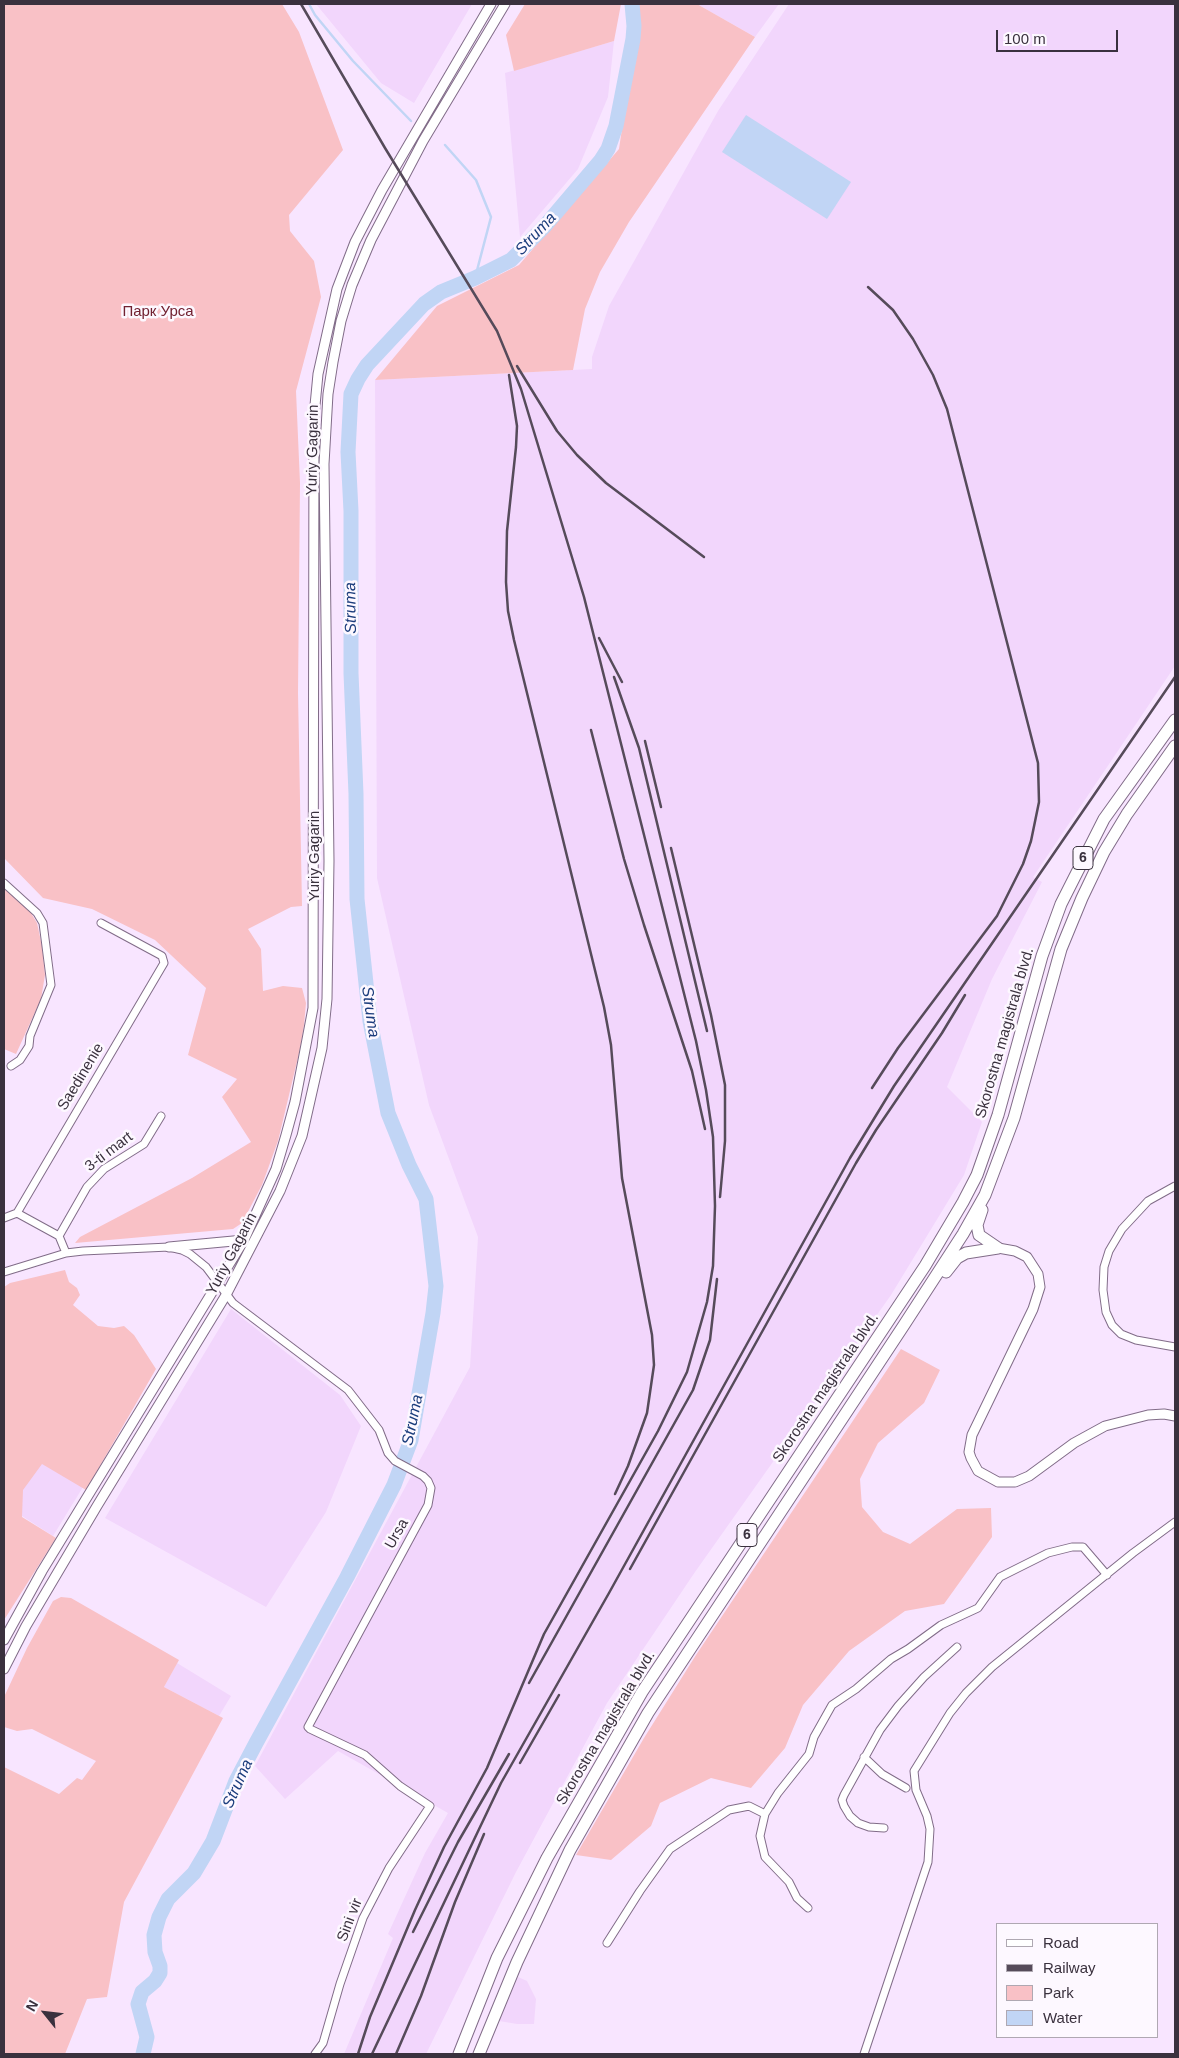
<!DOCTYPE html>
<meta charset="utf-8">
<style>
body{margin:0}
#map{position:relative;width:1179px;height:2058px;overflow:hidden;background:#f8e5ff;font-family:Arial,sans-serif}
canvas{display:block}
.frame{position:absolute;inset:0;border:5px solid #3a313e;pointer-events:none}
.legend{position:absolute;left:996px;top:1923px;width:162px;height:115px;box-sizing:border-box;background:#fdf8ff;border:1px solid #afa8b2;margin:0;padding:6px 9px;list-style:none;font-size:15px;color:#3a313e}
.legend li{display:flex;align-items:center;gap:10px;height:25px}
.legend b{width:25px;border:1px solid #afa8b2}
.north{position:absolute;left:20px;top:1988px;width:50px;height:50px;-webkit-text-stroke:4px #fdf8ff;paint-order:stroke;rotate:299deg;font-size:14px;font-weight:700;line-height:20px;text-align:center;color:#3a313e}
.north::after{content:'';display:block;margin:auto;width:18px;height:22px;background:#3a313e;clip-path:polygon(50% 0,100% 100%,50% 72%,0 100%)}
.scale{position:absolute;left:996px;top:30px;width:122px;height:22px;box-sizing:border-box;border:2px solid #3a313e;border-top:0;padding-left:6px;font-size:15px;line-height:18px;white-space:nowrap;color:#3a313e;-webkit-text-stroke:4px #fdf8ff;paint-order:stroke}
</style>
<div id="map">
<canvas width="1179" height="2058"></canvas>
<div class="frame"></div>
<ul class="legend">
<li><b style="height:6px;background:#fff"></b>Road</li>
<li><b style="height:6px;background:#564b5a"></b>Railway</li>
<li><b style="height:14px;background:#f9c1c6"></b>Park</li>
<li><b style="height:14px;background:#c1d5f5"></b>Water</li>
</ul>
<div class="north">N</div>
<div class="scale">100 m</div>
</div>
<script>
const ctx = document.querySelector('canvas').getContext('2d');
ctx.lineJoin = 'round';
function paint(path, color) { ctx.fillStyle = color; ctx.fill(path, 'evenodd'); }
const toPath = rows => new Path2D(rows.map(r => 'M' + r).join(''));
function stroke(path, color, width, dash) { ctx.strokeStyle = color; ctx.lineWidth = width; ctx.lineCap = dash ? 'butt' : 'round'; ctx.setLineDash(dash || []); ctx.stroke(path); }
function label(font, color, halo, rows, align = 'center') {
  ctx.font = font + ' Arial,sans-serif'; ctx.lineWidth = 5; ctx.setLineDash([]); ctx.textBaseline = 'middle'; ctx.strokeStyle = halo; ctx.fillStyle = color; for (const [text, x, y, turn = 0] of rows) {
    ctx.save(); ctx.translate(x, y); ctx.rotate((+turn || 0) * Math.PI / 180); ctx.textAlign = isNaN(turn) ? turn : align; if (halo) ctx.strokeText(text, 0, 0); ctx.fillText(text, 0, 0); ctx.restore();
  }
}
const built = toPath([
 [316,4,472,4,414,103,381,83],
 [697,4,779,4,755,37],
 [789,4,1175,4,1175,666,1033,877,1042,882,992,979,947,1087,982,1122,964,1175,891,1295,695,1572,607,1703,516,1872,426,2054,344,2054,393,1938,388,1934,425,1853,448,1813,338,1751,285,1799,255,1766,470,1367,478,1237,429,1105,377,878,375,380,592,369,592,357,609,306,718,111],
 [614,41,608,97,578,169,520,237,505,73],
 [231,1309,340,1395,361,1426,326,1512,266,1607,105,1518],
 [38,1461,83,1487,53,1536,19,1514,20,1488],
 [177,1663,231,1696,219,1716,164,1687],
 [518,1977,527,1981,536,1999,534,2024,517,2024,499,2021]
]);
const green = toPath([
 [4,4,282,4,299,32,343,150,289,215,290,231,314,261,321,297,296,391,300,483,298,693,302,906,291,907,248,929,261,949,263,991,283,986,302,988,306,1003,304,1025,300,1049,278,1141,262,1185,242,1223,233,1229,75,1243,80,1237,192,1178,251,1142,222,1097,237,1079,188,1055,206,988,155,940,92,909,43,898,4,858],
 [525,4,621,4,614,41,514,71,506,35],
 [637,4,697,4,755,37,629,222,600,272,585,309,573,370,375,380,437,306,519,265,619,149,638,19],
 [4,887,31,913,37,923,42,946,45,975,41,999,16,1054,4,1049],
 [65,1270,69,1282,77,1288,80,1295,73,1305,98,1326,114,1328,124,1326,134,1335,156,1369,86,1490,42,1464,23,1490,22,1517,56,1538,4,1620,4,1287,10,1283],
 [901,1349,940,1370,924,1403,878,1443,860,1479,862,1507,883,1532,910,1544,957,1509,991,1508,992,1537,944,1604,905,1611,849,1651,803,1705,785,1748,751,1788,711,1778,660,1803,651,1826,611,1860,576,1855,644,1738,696,1655],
 [61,1597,71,1598,179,1660,164,1687,223,1718,124,1902,107,1997,87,1999,65,2054,4,2054,4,1767,59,1794,77,1778,82,1780,96,1761,32,1729,17,1731,4,1727,4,1697,27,1648,53,1601]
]);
const water = toPath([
 [746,115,851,182,827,219,722,152]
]);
const stream = toPath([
 [309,4,315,15,353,61,411,121],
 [445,145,476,180,491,217,475,278]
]);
const river = toPath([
 [143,2054,147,2037,138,2004,142,1992,155,1981,160,1973,160,1966,155,1952,154,1935,159,1917,168,1899,194,1873,213,1841,236,1781,256,1743,347,1577,394,1485,411,1440,433,1313,436,1286,426,1199,409,1165,388,1113,370,1021,357,899,356,794,351,673,351,511,348,452,351,394,358,379,367,365,424,304,441,292,475,278,511,260,544,227,601,160,608,149,616,126,633,39,634,26,632,4]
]);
const minor = toPath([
 [4,883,37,913,43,923,51,985,30,1036,29,1046,20,1060,11,1066],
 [1175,1186,1148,1201,1122,1229,1109,1251,1104,1267,1103,1290,1106,1312,1112,1325,1121,1334,1136,1340,1175,1347],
 [4,1218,17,1213],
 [59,1236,87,1187,104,1169,144,1144,161,1116],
 [66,1253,59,1236,17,1213,164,963,162,956,101,923],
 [4,1272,66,1253,83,1251,169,1247,182,1250,190,1254,206,1267,233,1303,348,1390,379,1430,388,1453,395,1461,423,1476,428,1481,431,1488,428,1505,308,1727,310,1729,365,1755,400,1786,430,1806,389,1868,363,1918,340,1984,323,2043,315,2054],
 [864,1757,882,1774,906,1788],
 [884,1828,869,1827,858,1823,850,1816,844,1806,842,1800,844,1795,880,1730,898,1706,924,1677,957,1647],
 [808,1908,797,1898,789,1882,765,1857,760,1836,765,1814,778,1793,809,1754,814,1737,832,1705,856,1689,891,1659,908,1649,941,1625,978,1608,1000,1577,1048,1553,1072,1547,1083,1547,1107,1575],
 [607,1943,640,1891,670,1849,729,1810,749,1806,765,1814],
 [864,2054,928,1862,930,1829,927,1816,916,1790,914,1771,950,1713,966,1693,992,1667,1133,1553,1175,1522]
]);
const tertiary = toPath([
 [169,1247,244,1240],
 [998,1248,1015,1251,1027,1257,1038,1274,1040,1287,1033,1309,972,1435,969,1452,971,1458,978,1471,998,1482,1015,1482,1029,1476,1074,1443,1105,1426,1148,1415,1164,1414,1175,1416],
 [4,1640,42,1571,244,1240,276,1169,286,1135,295,1102,313,1008,314,416,318,374,337,289,355,242,382,190,491,4],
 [4,1669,26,1626,97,1506,226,1295,280,1191,302,1136,322,1048,327,999,329,861,324,464,328,394,333,362,341,321,352,285,371,240,423,141,505,4]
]);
const trunk = toPath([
 [982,1210,977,1225,979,1235,998,1248],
 [946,1272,957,1258,966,1253,998,1248],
 [459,2054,497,1958,547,1858,642,1692,925,1266,963,1202,977,1175,998,1115,1042,956,1061,904,1104,819,1175,720],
 [479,2054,517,1962,570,1850,648,1713,904,1325,963,1234,985,1195,1014,1118,1061,949,1082,898,1104,852,1127,814,1175,746]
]);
const rail = toPath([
 [301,4,385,148,497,331,521,389,584,597,696,1041,706,1090,713,1137,715,1206,713,1266,707,1302,687,1372,658,1431,544,1634,487,1768,444,1847,415,1910,370,2017,358,2054],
 [868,287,893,310,913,339,933,375,947,409,1038,763,1039,802,1031,841,1023,864,997,916,898,1048,872,1088],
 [517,366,557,431,577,455,606,483,704,557],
 [509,375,517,426,516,447,507,531,506,582,508,611,514,640,604,1007,611,1045,622,1178,652,1335,654,1365,647,1413,628,1466,615,1494],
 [599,638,622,682],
 [614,677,639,748,707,1031],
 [591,730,624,859,644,925,692,1071,705,1129],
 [645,741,661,807],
 [671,848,711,1015,725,1085,725,1141,720,1197],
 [630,1569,856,1163,876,1130,942,1033,965,995],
 [529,1683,693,1390,710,1340,717,1279],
 [520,1763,559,1695],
 [413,1932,458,1842,509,1754],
 [372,2054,501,1783,609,1593,850,1158,894,1086,1175,677],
 [396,2054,421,1996,455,1902,484,1834]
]);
const shields = [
 [1083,858,20],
 [747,1535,20]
];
const shieldNames = [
 ["6",1083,858],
 ["6",747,1535]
];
const parkNames = [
 ["Парк Урса",158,312]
];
const streetNames = [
 ["Yuriy Gagarin",313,450,-89],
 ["Yuriy Gagarin",315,856,-90],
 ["Skorostna magistrala blvd.",1005,1033,-74],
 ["Saedinenie",81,1077,-59],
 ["3-ti mart",109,1152,-37],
 ["Yuriy Gagarin",232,1254,-62],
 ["Skorostna magistrala blvd.",826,1388,-56],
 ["Ursa",397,1534,-60],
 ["Skorostna magistrala blvd.",606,1728,-59],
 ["Sini vir",350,1920,-69]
];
const waterNames = [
 ["Struma",536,234,-47],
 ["Struma",351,608,-91],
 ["Struma",370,1012,82],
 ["Struma",413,1420,-78],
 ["Struma",238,1784,-66]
];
paint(built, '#f2d6fc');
paint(green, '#f9c1c6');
paint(water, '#c1d5f5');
stroke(stream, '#c1d5f5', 2.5);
stroke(river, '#c1d5f5', 15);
stroke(minor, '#816c88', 9);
stroke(tertiary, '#816c88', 11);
stroke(trunk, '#816c88', 13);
stroke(minor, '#fff', 7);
stroke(tertiary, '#fff', 9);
stroke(trunk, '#fff', 11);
stroke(rail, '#564b5a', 2.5);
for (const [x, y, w] of shields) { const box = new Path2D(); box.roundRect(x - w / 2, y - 11.5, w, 23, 4); ctx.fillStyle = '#fdf8ff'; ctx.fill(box); stroke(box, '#3a313e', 1); }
label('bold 14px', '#3a313e', null, shieldNames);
label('15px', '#722131', '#fdf8ff', parkNames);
label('15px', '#3a313e', '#fdf8ff', streetNames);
label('italic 16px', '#1b3d7c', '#fdf8ff', waterNames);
</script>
